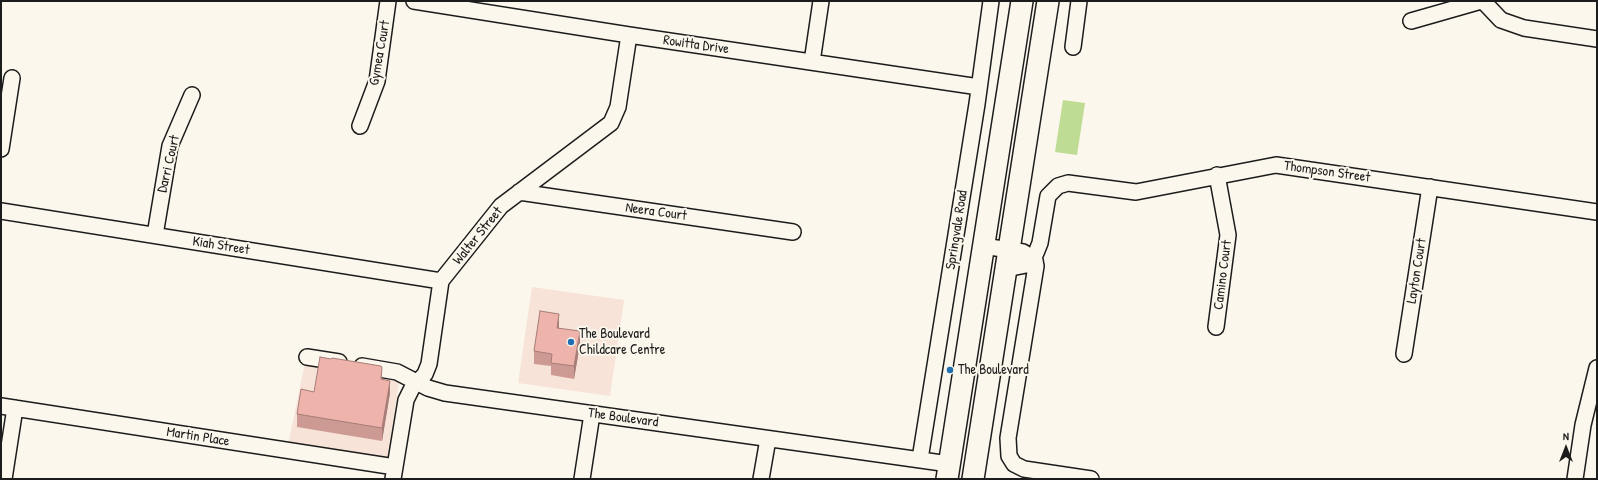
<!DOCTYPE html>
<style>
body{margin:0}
#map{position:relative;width:1598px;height:480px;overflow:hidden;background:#fbf7ec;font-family:"Patrick Hand",sans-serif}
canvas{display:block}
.frame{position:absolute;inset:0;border:2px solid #1c1c1c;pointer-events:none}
.north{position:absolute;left:1546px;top:428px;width:40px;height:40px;-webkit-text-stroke:3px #fbf7ec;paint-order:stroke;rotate:0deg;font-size:11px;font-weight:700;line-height:16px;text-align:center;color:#1c1c1c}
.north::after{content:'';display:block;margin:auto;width:14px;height:18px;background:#1c1c1c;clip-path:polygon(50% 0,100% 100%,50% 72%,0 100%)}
</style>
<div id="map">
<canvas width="1598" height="480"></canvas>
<div class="frame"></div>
<div class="north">N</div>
</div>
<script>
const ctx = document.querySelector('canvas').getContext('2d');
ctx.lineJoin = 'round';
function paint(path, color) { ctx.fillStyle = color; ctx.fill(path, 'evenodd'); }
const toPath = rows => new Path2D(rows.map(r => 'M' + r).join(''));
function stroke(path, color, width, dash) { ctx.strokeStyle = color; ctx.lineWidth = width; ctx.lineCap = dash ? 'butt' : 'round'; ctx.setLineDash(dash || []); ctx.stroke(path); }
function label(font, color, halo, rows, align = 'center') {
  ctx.font = font + ' "Patrick Hand",sans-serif'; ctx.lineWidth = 4; ctx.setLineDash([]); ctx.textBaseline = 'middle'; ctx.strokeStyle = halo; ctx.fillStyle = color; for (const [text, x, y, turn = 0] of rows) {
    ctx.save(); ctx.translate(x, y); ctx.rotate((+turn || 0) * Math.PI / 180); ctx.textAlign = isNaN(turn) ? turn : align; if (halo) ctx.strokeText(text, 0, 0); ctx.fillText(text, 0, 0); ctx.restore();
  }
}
const built = toPath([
 [532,287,624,300,610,396,518,383],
 [307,353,401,370,387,459,288,445]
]);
const green = toPath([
 [1063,100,1085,103,1077,155,1055,152]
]);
const minor = toPath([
 [414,1,629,35,979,87],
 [1483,1,1501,20,1524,28,1597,39],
 [1411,21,1481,1],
 [1073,47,1079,1],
 [812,62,821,1],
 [360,126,377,81,388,1],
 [1,149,12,78],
 [519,192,793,232],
 [1,211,441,281],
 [155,235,170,146,192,95],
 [983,246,1023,252,1031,257],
 [1034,255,1036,266,1008,438,1009,456,1014,464,1024,469,1091,479],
 [1006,269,1026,265,1031,257,1036,253,1040,243,1048,196,1058,186,1068,183,1136,192,1276,165,1597,212],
 [1216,327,1228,235,1217,175],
 [1404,354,1430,187],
 [307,357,339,362],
 [362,366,397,372,428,388,445,393,949,464],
 [1,406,395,467],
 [920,459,977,104,991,1],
 [4,479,15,408],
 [393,479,406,400,412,388,425,374,429,364,441,281,501,206,611,123,618,107,629,35],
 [582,479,592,414],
 [761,479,768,439],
 [1575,479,1583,425,1597,368]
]);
const highway = toPath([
 [947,479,1022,1],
 [973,479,1048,1]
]);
const wall = toPath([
 [559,328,580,344,574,379,551,375,551,366,534,364,534,351],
 [382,379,390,393,382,441,297,427,297,414,314,392]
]);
const shadedWall = toPath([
 [559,314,559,327,557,340,557,328],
 [580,331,580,344,574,379,574,366],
 [382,367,382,380,381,379],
 [390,381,390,393,382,441,382,428]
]);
const building = toPath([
 [540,311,559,314,557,328,580,331,574,366,551,363,552,354,534,351,540,311],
 [320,357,331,359,332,358,381,366,382,367,381,379,390,381,382,428,297,414,301,389,314,392,320,357]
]);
const markers = [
 [571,342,4,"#1f6fb2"],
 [950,370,4,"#1f6fb2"]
];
const streetNames = [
 ["Rowitta Drive",696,45,8],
 ["Gymea Court",380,53,-80],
 ["Darri Court",169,164,-77],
 ["Thompson Street",1327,172,8],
 ["Neera Court",656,212,8],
 ["Springvale Road",957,230,-81],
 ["Walter Street",478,236,-51],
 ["Kiah Street",221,246,9],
 ["Layton Court",1417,271,-81],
 ["Camino Court",1223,275,-83],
 ["The Boulevard",623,418,8],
 ["Martin Place",198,437,9]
];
const poiNames = [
 ["The Boulevard",579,334],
 ["Childcare Centre",579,350],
 ["The Boulevard",958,370]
];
paint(built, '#f7e3d8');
paint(green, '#bedc94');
stroke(minor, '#1c1c1c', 18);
stroke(highway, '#1c1c1c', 24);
stroke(minor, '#fbf7ec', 15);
stroke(highway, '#fbf7ec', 21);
paint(wall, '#cd9a93');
paint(shadedWall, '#a77d78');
paint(building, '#eeb3ab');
stroke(building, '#a77d78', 1);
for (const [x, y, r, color] of markers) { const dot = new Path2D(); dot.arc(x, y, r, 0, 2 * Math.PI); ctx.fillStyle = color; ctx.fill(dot); stroke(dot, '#fbf7ec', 1.5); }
label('14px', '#1c1c1c', '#fbf7ec', streetNames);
label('14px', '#1c1c1c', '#fbf7ec', poiNames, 'left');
</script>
